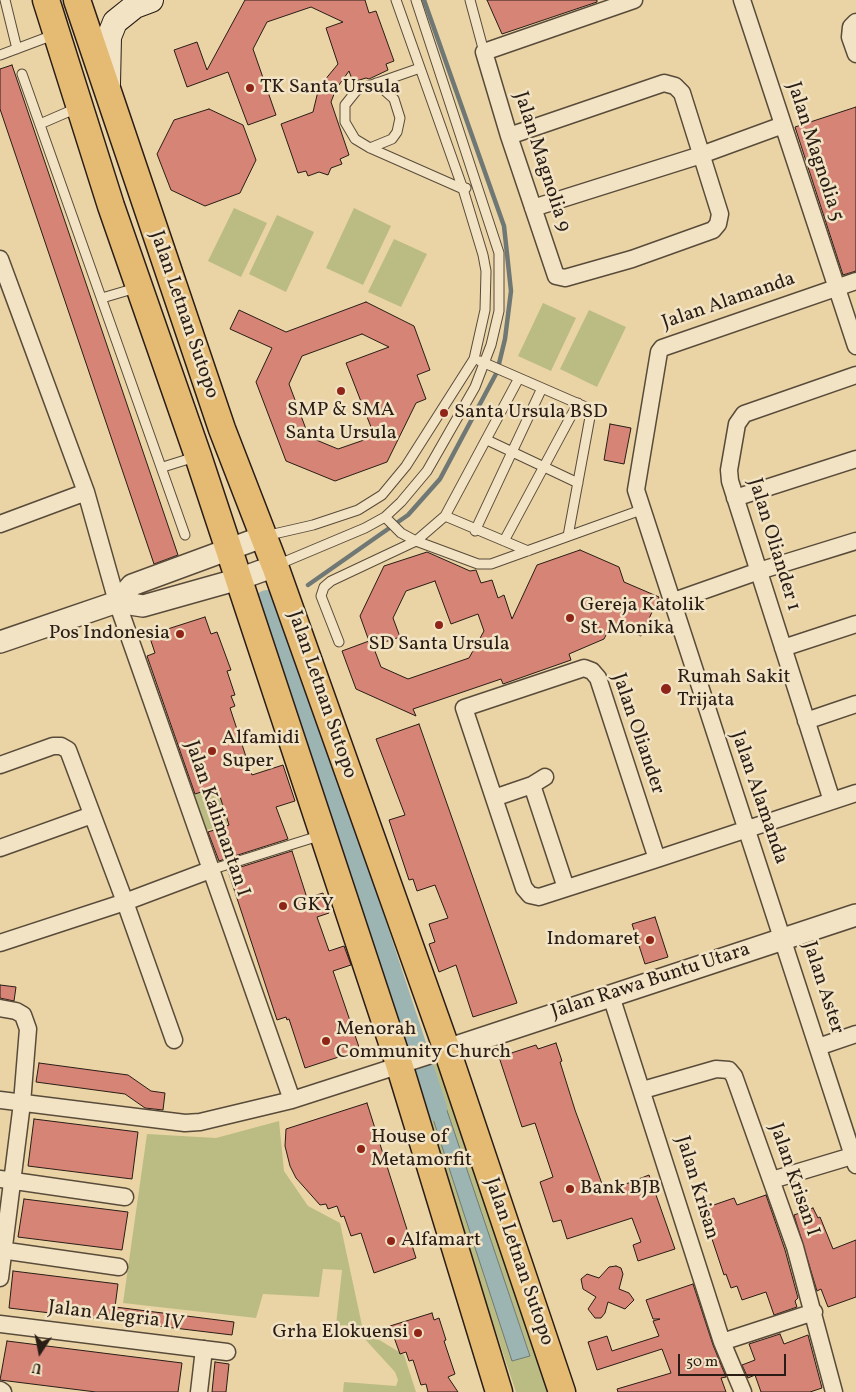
<!DOCTYPE html>
<style>
body{margin:0}
#map{position:relative;width:856px;height:1392px;overflow:hidden;background:#ead4a5;font-family:Vollkorn,serif}
canvas{display:block}
.north{position:absolute;left:15px;top:1327px;width:50px;height:50px;-webkit-text-stroke:4px #f1e3c4;paint-order:stroke;rotate:191deg;font-size:14px;font-weight:700;line-height:20px;text-align:center;color:#291d16}
.north::after{content:'';display:block;margin:auto;width:18px;height:22px;background:#291d16;clip-path:polygon(50% 0,100% 100%,50% 72%,0 100%)}
.scale{position:absolute;left:678px;top:1354px;width:108px;height:22px;box-sizing:border-box;border:2px solid #291d16;border-top:0;padding-left:6px;font-size:15px;line-height:18px;white-space:nowrap;color:#291d16;-webkit-text-stroke:4px #f1e3c4;paint-order:stroke}
</style>
<div id="map">
<canvas width="856" height="1392"></canvas>
<div class="north">U</div>
<div class="scale">50 m</div>
</div>
<script>
const ctx = document.querySelector('canvas').getContext('2d');
ctx.lineJoin = 'round';
function paint(path, color) { ctx.fillStyle = color; ctx.fill(path, 'evenodd'); }
const toPath = rows => new Path2D(rows.map(r => 'M' + r).join(''));
function stroke(path, color, width, dash) { ctx.strokeStyle = color; ctx.lineWidth = width; ctx.lineCap = dash ? 'butt' : 'round'; ctx.setLineDash(dash || []); ctx.stroke(path); }
function label(font, color, halo, rows, align = 'center') {
  ctx.font = font + ' Vollkorn,serif'; ctx.lineWidth = 5; ctx.setLineDash([]); ctx.textBaseline = 'middle'; ctx.strokeStyle = halo; ctx.fillStyle = color; for (const [text, x, y, turn = 0] of rows) {
    ctx.save(); ctx.translate(x, y); ctx.rotate((+turn || 0) * Math.PI / 180); ctx.textAlign = isNaN(turn) ? turn : align; if (halo) ctx.strokeText(text, 0, 0); ctx.fillText(text, 0, 0); ctx.restore();
  }
}
const green = toPath([
 [234,208,267,223,241,277,208,261],
 [354,208,391,226,363,285,326,268],
 [277,215,314,232,286,292,249,274],
 [394,239,427,254,401,307,368,292],
 [543,303,576,318,551,371,518,356],
 [589,310,626,327,597,387,560,369],
 [217,787,228,823,207,830,194,794],
 [426,1064,436,1064,444,1067,551,1392,516,1392,410,1076,415,1068],
 [433,1073,530,1355,513,1361,419,1077],
 [279,1121,284,1171,308,1206,340,1223,363,1330,404,1355,416,1392,343,1392,344,1382,396,1386,398,1380,395,1372,353,1326,336,1325,342,1270,323,1269,319,1297,263,1294,256,1318,123,1303,147,1134,216,1138]
]);
const water = toPath([
 [434,1072,530,1356,512,1361,419,1076,434,1072]
]);
const stream = toPath([
 [308,585,408,515,440,479,497,372,505,339,511,291,504,226,424,0]
]);
const river = toPath([
 [267,603,434,1108]
]);
const building = toPath([
 [245,0,365,0,369,13,376,11,394,61,386,64,388,70,369,79,366,78,353,82,349,71,336,89,331,102,349,155,340,159,342,164,331,168,328,175,319,172,308,176,306,171,298,173,281,124,313,112,319,87,338,64,326,28,343,22,311,7,267,22,253,49,276,115,248,125,228,72,187,87,174,50,197,42,207,70,245,0],
 [487,0,597,0,597,2,502,34,487,0],
 [12,65,178,555,154,564,0,109,0,69,12,65],
 [856,107,856,271,843,275,795,127,856,107],
 [209,109,243,125,256,160,240,193,205,206,171,190,157,154,174,120,209,109],
 [366,302,414,326,430,370,417,375,426,399,416,403,387,462,335,481,286,461,256,382,272,348,230,329,239,310,286,332,366,302],
 [362,334,389,347,346,363,371,427,364,440,338,449,309,437,289,384,302,356,362,334],
 [610,424,631,428,624,464,604,460,610,424],
 [580,550,619,567,624,582,659,597,641,636,612,623,604,639,569,654,571,660,503,684,501,679,413,709,416,716,356,689,342,651,369,641,360,616,384,566,427,552,470,571,476,570,481,583,492,580,498,598,504,595,512,619,537,565,580,550],
 [435,581,451,624,478,614,484,631,469,658,408,679,381,667,373,646,400,637,393,618,406,591,435,581],
 [205,617,211,634,217,632,231,670,227,671,235,695,231,696,235,706,230,708,252,775,283,765,295,801,276,807,288,839,219,861,208,832,229,825,217,787,195,794,147,656,155,653,149,635,205,617],
 [419,724,517,1003,473,1017,456,965,439,972,429,944,435,942,429,924,448,918,435,885,417,891,413,879,409,880,389,820,405,815,376,739,419,724],
 [292,851,307,898,323,893,329,913,317,917,329,951,344,946,351,965,333,971,360,1050,305,1068,289,1019,287,1020,286,1017,277,1020,228,871,292,851],
 [655,917,668,957,645,964,632,924,655,917],
 [0,985,16,987,14,1001,0,998,0,985],
 [556,1043,562,1061,560,1062,575,1110,605,1192,649,1175,675,1249,638,1261,633,1245,641,1242,632,1218,567,1239,561,1220,553,1222,540,1182,553,1177,535,1123,522,1127,499,1057,536,1045,538,1049,556,1043],
 [39,1063,128,1075,151,1091,165,1093,163,1110,145,1108,125,1094,36,1082,39,1063],
 [367,1103,416,1258,374,1273,361,1233,351,1236,344,1216,341,1217,337,1206,328,1209,326,1204,320,1205,296,1178,290,1166,285,1146,286,1129,367,1103],
 [34,1119,138,1132,132,1179,28,1166,34,1119],
 [766,1195,785,1250,798,1298,795,1301,797,1307,774,1315,766,1292,742,1300,737,1286,731,1288,726,1274,724,1275,702,1209,734,1198,737,1205,766,1195],
 [24,1199,128,1212,122,1250,18,1237,24,1199],
 [813,1208,818,1218,820,1217,833,1249,856,1240,856,1297,828,1307,821,1289,817,1291,794,1215,813,1208],
 [616,1266,621,1268,623,1274,619,1289,629,1293,634,1300,625,1309,608,1302,605,1313,601,1318,595,1318,588,1309,596,1297,583,1289,581,1279,587,1274,599,1278,609,1267,616,1266],
 [13,1271,118,1284,115,1307,234,1322,232,1335,9,1308,13,1271],
 [693,1284,713,1345,726,1377,721,1378,726,1392,618,1392,617,1389,671,1373,662,1349,597,1370,588,1342,607,1336,612,1351,659,1336,653,1321,660,1319,653,1319,646,1300,693,1284],
 [432,1313,434,1320,439,1318,446,1340,444,1341,455,1374,448,1377,458,1392,428,1392,426,1384,421,1385,413,1360,409,1361,406,1352,400,1354,390,1326,432,1313],
 [780,1334,784,1344,808,1335,822,1388,810,1392,761,1392,755,1375,748,1378,742,1365,755,1360,749,1344,780,1334],
 [7,1341,182,1363,178,1392,96,1392,0,1380,7,1341],
 [215,1362,229,1364,226,1392,212,1392,215,1362]
]);
const service = toPath([
 [5,0,17,49],
 [470,0,484,52],
 [0,55,56,34],
 [420,68,357,90,345,105,345,122,355,139,370,148,463,189,466,188],
 [22,74,185,535],
 [40,124,77,108],
 [370,148,392,139,397,132,400,118,394,99,376,83],
 [102,298,136,288],
 [480,361,588,408,590,417,568,536],
 [519,378,445,516,528,551],
 [487,440,578,483],
 [163,467,195,457],
 [385,517,401,533,416,541,445,516],
 [475,531,542,388],
 [265,536,313,525,358,510,382,495,406,466,474,359,485,310,486,271,483,255,463,189,396,0],
 [504,541,578,403],
 [277,565,365,528,385,517,401,502,427,471,475,387,491,345,499,311,499,253,416,0],
 [339,642,321,596,324,587,331,581,416,541,478,564,491,564,641,510],
 [210,870,322,835]
]);
const minor = toPath([
 [742,0,856,346],
 [856,22,851,27,850,37,856,54],
 [509,136,664,83,675,86,682,93,720,214,718,224,713,230,632,259,565,278,556,276,509,136,484,52,634,0],
 [533,208,701,155,783,125],
 [0,259,86,492,117,602,292,1100],
 [856,281,662,348,659,352,636,490,856,1165],
 [735,498,856,459],
 [0,524,86,492],
 [671,602,759,571,856,541],
 [783,648,856,624],
 [806,721,856,704],
 [0,765,53,746,61,746,68,750,125,902,174,1040],
 [532,785,566,888],
 [494,798,532,785,545,777],
 [832,801,730,481,729,470,737,424,744,414,856,375],
 [0,848,92,815],
 [657,859,598,678,592,671,584,668,464,708,524,888,530,895,539,897,657,859,856,793],
 [0,943,125,902,210,870],
 [611,996,722,1342,743,1392],
 [0,1008,16,1011,23,1015,28,1029,22,1103,0,1278],
 [818,1047,856,1034],
 [643,1090,716,1069,729,1070,734,1076,795,1247,834,1392],
 [0,1100,185,1123,200,1122,292,1100,447,1050],
 [0,1179,125,1197],
 [772,1180,852,1156],
 [0,1250,119,1267],
 [0,1324,227,1352],
 [722,1342,814,1312],
 [0,1390,3,1392],
 [199,1392,204,1349]
]);
const tertiary = toPath([
 [117,602,132,585,265,536],
 [0,642,117,602,143,606,239,579,275,566],
 [447,1050,856,915]
]);
const secondary = toPath([
 [108,84,109,37,115,22,135,6,151,0]
]);
const primary = toPath([
 [46,0,111,206,198,456,399,1064,499,1392],
 [77,0,222,429,275,566,447,1050,562,1392]
]);
const markers = [
 [250,88,5,"#8f2418"],
 [341,391,5,"#8f2418"],
 [444,413,5,"#8f2418"],
 [570,618,5,"#8f2418"],
 [439,625,5,"#8f2418"],
 [180,634,5,"#8f2418"],
 [666,689,6,"#8f2418"],
 [212,751,5,"#8f2418"],
 [283,906,5,"#8f2418"],
 [650,940,5,"#8f2418"],
 [326,1041,5,"#8f2418"],
 [361,1149,5,"#8f2418"],
 [570,1189,5,"#8f2418"],
 [391,1241,5,"#8f2418"],
 [418,1333,5,"#8f2418"]
];
const poiNames = [
 ["TK Santa Ursula",260,88],
 ["SMP & SMA",341,411,"center"],
 ["Santa Ursula",341,434,"center"],
 ["Santa Ursula BSD",454,413],
 ["Gereja Katolik",580,606],
 ["St. Monika",580,629],
 ["Pos Indonesia",170,634,"right"],
 ["SD Santa Ursula",439,645,"center"],
 ["Rumah Sakit",677,678],
 ["Trijata",677,701],
 ["Alfamidi",222,739],
 ["Super",222,762],
 ["GKY",293,906],
 ["Indomaret",640,940,"right"],
 ["Menorah",336,1030],
 ["Community Church",336,1053],
 ["House of",371,1138],
 ["Metamorfit",371,1161],
 ["Bank BJB",580,1189],
 ["Alfamart",401,1241],
 ["Grha Elokuensi",408,1333,"right"]
];
const streetNames = [
 ["Jalan Magnolia 5",814,152,72],
 ["Jalan Magnolia 9",541,162,72],
 ["Jalan Alamanda",729,302,-19],
 ["Jalan Letnan Sutopo",183,315,71],
 ["Jalan Oliander 1",773,545,73],
 ["Jalan Letnan Sutopo",321,695,71],
 ["Jalan Oliander",637,734,71],
 ["Jalan Alamanda",758,798,71],
 ["Jalan Kalimantan I",216,819,71],
 ["Jalan Rawa Buntu Utara",651,982,-18],
 ["Jalan Aster",822,988,72],
 ["Jalan Krisan I",793,1180,71],
 ["Jalan Krisan",696,1188,73],
 ["Jalan Letnan Sutopo",518,1262,71],
 ["Jalan Alegria IV",116,1317,7]
];
paint(green, '#bbbc83');
paint(water, '#9db5b2');
stroke(water, '#6f7874', 1);
stroke(stream, '#6f7874', 4.5);
stroke(river, '#9db5b2', 26);
paint(building, '#d58476');
stroke(building, '#291d16', 1);
stroke(service, '#594b3a', 11);
stroke(minor, '#594b3a', 19);
stroke(tertiary, '#594b3a', 24);
stroke(secondary, '#291d16', 26);
stroke(primary, '#291d16', 29);
stroke(service, '#f1e3c4', 9);
stroke(minor, '#f1e3c4', 16);
stroke(tertiary, '#f1e3c4', 21);
stroke(secondary, '#f1e3c4', 24);
stroke(primary, '#e5ba72', 26);
for (const [x, y, r, color] of markers) { const dot = new Path2D(); dot.arc(x, y, r, 0, 2 * Math.PI); ctx.fillStyle = color; ctx.fill(dot); stroke(dot, '#f1e3c4', 2); }
label('20px', '#291d16', '#f1e3c4', poiNames, 'left');
label('20px', '#291d16', '#f1e3c4', streetNames);
</script>
